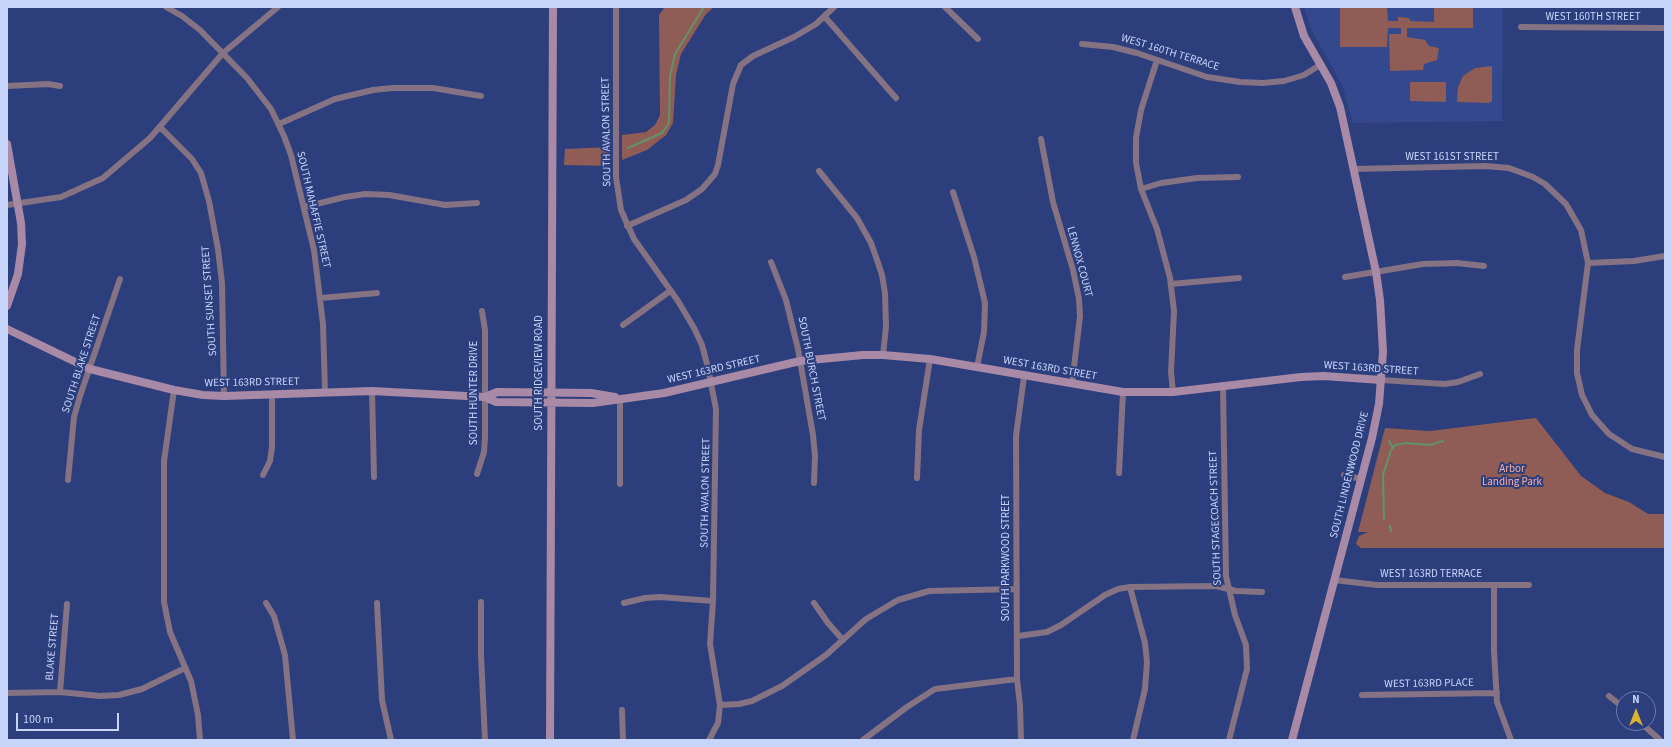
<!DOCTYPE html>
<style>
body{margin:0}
#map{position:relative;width:1672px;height:747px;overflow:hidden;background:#2d3e7d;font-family:"Source Sans 3",sans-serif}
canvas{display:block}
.frame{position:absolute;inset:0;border:8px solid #c7d5fb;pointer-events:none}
.north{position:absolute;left:1616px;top:691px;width:40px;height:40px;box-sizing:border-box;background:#2d3e7d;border:1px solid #6b7aaf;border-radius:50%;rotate:0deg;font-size:11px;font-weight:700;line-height:16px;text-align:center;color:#c7d5fb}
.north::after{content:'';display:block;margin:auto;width:14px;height:18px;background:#dcb233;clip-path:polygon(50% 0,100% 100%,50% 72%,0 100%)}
.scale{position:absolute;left:16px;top:713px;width:103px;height:18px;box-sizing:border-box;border:2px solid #c7d5fb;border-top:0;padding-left:5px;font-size:12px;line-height:14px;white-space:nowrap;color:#c7d5fb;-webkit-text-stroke:3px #2d3e7d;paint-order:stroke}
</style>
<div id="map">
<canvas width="1672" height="747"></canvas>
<div class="frame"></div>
<div class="north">N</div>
<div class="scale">100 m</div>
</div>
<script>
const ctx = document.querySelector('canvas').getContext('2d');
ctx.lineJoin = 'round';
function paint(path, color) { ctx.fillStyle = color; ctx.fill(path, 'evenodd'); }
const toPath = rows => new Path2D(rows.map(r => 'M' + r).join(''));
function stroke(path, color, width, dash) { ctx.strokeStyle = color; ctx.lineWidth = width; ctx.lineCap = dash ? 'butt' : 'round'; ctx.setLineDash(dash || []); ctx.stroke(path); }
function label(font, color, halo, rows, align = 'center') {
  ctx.font = font + ' "Source Sans 3",sans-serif'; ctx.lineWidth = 4; ctx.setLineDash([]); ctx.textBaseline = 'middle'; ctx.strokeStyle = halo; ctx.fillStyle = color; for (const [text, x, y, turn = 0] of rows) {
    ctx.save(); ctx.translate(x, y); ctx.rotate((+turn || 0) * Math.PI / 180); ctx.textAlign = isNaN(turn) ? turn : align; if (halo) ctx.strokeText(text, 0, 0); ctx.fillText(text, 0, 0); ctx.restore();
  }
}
const built = toPath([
 [1304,7,1503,7,1502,121,1353,123,1342,85,1312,31]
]);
const green = toPath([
 [665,7,714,7,706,14,681,54,676,75,673,123,666,135,647,150,622,160,622,135,646,132,655,125,660,115,659,15],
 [1340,7,1387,7,1388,21,1398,21,1398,17,1400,17,1409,18,1410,21,1434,22,1434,7,1473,7,1473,28,1407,28,1407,37,1425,40,1429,46,1439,48,1437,60,1424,64,1423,70,1390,71,1389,34,1401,34,1401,28,1388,28,1387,47,1340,47],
 [1492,66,1492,101,1489,103,1457,102,1458,87,1463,76,1475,68],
 [1410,82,1446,82,1446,102,1410,101],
 [610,147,610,166,564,165,565,149],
 [1536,418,1581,476,1605,493,1629,502,1648,514,1665,514,1665,548,1361,548,1356,544,1359,536,1368,532,1358,532,1385,428,1430,431]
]);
const stream = toPath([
 [628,148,662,133,669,123,670,76,675,54,704,7],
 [1389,441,1393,448],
 [1384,519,1383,475,1391,450,1395,445,1406,443,1430,445,1443,441],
 [1390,526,1391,531]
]);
const street = toPath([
 [166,7,182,16,200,30,247,78,271,109,284,136,291,155,314,250,323,324,325,392],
 [616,7,616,177,621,210,634,239,678,301,694,328,702,345,708,368,716,409,713,601,710,644,720,705,718,723,709,740],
 [945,7,978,39],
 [825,17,896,98],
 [1521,27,1665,28],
 [1082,44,1113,47,1137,53,1207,77,1240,82,1263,83,1284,81,1304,75,1320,65],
 [1157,60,1141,110,1136,138,1136,163,1141,189,1157,229,1170,278,1174,311,1171,372,1173,392],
 [7,86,48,84,60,86],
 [279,124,335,99,373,90,393,88,433,88,481,96],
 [160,127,192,159,201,173,209,201,218,249,222,283,224,396],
 [1041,139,1053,202,1073,270,1079,299,1080,316,1072,384],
 [1354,169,1485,166,1509,168,1533,177,1545,184,1566,204,1581,230,1588,263,1634,261,1665,256],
 [819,171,857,218,871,243,876,257,882,275,885,293,886,327,883,355],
 [1141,189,1161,183,1197,178,1238,177],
 [953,192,974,257,985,303,984,332,977,367],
 [7,205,61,197,103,178,150,138,223,53,278,7],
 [304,207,345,197,365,194,389,195,445,205,477,203],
 [627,226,686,200,702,189,715,174,718,165,733,84,741,65,753,56,794,37,816,24,834,7],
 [771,262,786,300,798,349,813,435,815,456,814,483],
 [1588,263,1577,350,1577,373,1582,395,1592,415,1609,434,1632,449,1665,457],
 [1345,277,1423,264,1457,263,1484,266],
 [1171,284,1239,278],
 [321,298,377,293],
 [623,325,670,291],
 [1381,380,1445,384,1458,382,1480,374],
 [1223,387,1226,576,1235,615,1246,645,1247,669,1229,740],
 [174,390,164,461,164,602,170,632,191,681,198,715,200,740],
 [372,391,374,477],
 [620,398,620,484],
 [1119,473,1123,392],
 [477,474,484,452,485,438,485,330,482,311],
 [263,475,270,461,272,447,272,394],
 [1344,475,1361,479],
 [917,478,919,430,930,359],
 [68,480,74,417,80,396,120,279],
 [1334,580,1377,585,1529,585],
 [1494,585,1494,651,1497,702,1511,740],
 [1130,587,1145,643,1147,662,1145,689,1133,740],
 [481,602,481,655,485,740],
 [266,603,274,616,285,655,293,740],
 [377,603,382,700,391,740],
 [624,603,645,598,660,597,713,601],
 [814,603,828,623,843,640],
 [1018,636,1047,632,1061,625,1105,595,1118,589,1130,587,1216,586,1236,591,1262,592],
 [60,692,67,604],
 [7,693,60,692,100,696,119,695,142,689,185,668],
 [1362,695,1497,693],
 [1609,696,1624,708],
 [720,705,739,704,752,701,782,686,826,655,866,619,898,600,929,591,1017,589],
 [622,710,623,740],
 [1641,723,1660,740],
 [863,740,907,707,935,689,1017,679],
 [1021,740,1020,705,1017,679,1016,436,1024,377]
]);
const secondary = toPath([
 [7,144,21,223,22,244,18,274,7,306],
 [7,329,90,369,174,390,203,395,224,396,372,391,485,397,496,402,593,403,664,393,800,361,863,355,883,355,930,359,1123,392,1173,392,1301,377,1324,376,1381,380],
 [485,397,497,392,591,393,615,397],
 [550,740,553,7],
 [1292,740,1372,438,1379,404,1383,352,1380,300,1376,272,1340,107,1331,83,1304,36,1295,7]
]);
const streetNames = [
 ["WEST 160TH STREET",1593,18],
 ["WEST 160TH TERRACE",1170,53,17],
 ["SOUTH AVALON STREET",607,132,-91],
 ["WEST 161ST STREET",1452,158],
 ["SOUTH MAHAFFIE STREET",313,210,77],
 ["LENNOX COURT",1079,262,75],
 ["SOUTH SUNSET STREET",210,301,-94],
 ["SOUTH BLAKE STREET",82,364,-72],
 ["SOUTH BURCH STREET",811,369,79],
 ["WEST 163RD STREET",1050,369,10],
 ["WEST 163RD STREET",1371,369,4],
 ["WEST 163RD STREET",714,370,-13],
 ["SOUTH RIDGEVIEW ROAD",540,373,-90],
 ["WEST 163RD STREET",252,383,-1],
 ["SOUTH HUNTER DRIVE",475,393,-90],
 ["SOUTH LINDENWOOD DRIVE",1350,475,-76],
 ["SOUTH AVALON STREET",706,493,-89],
 ["SOUTH STAGECOACH STREET",1216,518,-92],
 ["SOUTH PARKWOOD STREET",1007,558,-90],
 ["WEST 163RD TERRACE",1431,575],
 ["BLAKE STREET",53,647,-85],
 ["WEST 163RD PLACE",1429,684,-1]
];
const parkNames = [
 ["Arbor",1512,470],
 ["Landing Park",1512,483]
];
paint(built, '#34488e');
paint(green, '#8f5d55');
stroke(stream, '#62936b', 2);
stroke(street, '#857283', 6);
stroke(secondary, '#a98aa6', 8);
label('11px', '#c7d5fb', '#2d3e7d', streetNames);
label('11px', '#f9b0a4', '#2d3e7d', parkNames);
</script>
